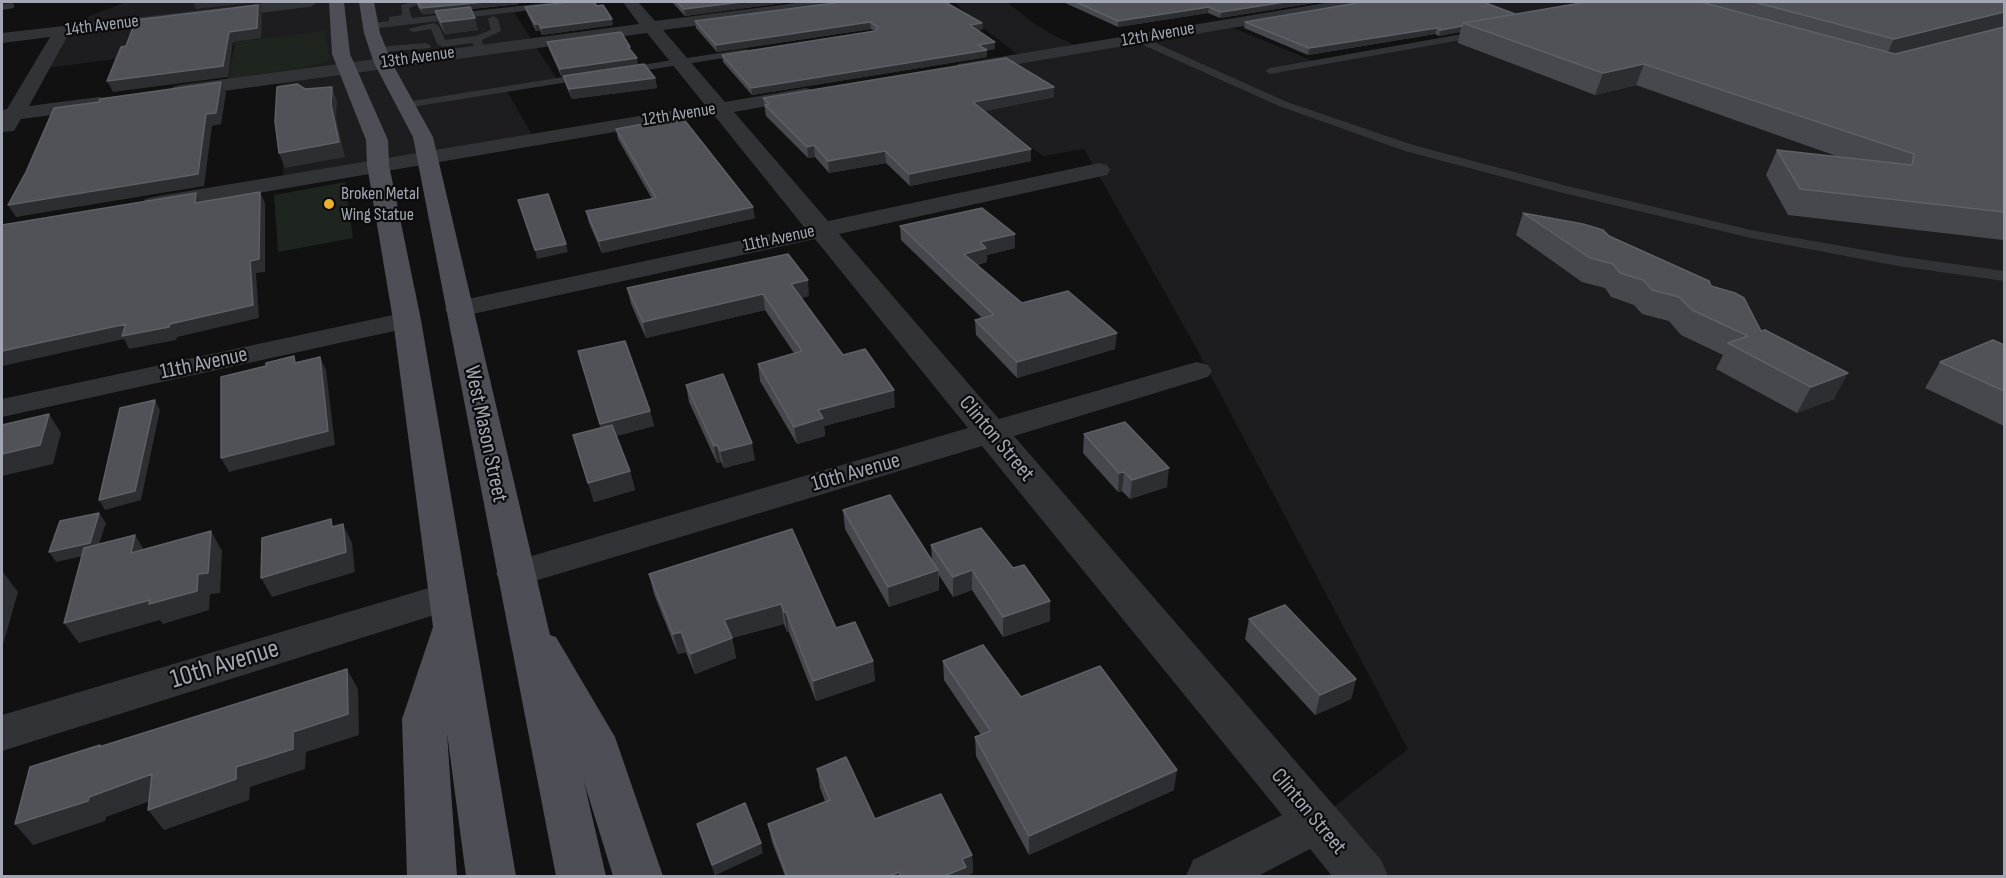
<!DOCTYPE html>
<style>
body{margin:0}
#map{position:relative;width:2006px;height:878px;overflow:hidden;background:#111112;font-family:"Sofia Sans Condensed",sans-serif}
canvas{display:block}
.frame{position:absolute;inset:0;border:3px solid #a2a7b3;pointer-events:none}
</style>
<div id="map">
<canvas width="2006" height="878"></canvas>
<div class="frame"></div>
</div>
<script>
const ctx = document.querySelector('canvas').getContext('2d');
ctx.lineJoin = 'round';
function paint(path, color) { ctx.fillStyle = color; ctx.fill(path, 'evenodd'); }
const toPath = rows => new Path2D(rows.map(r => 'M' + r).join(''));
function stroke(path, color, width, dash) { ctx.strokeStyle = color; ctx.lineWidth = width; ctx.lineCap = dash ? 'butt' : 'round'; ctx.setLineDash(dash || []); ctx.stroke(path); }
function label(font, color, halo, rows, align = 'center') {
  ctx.font = font + ' "Sofia Sans Condensed",sans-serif'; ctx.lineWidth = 4.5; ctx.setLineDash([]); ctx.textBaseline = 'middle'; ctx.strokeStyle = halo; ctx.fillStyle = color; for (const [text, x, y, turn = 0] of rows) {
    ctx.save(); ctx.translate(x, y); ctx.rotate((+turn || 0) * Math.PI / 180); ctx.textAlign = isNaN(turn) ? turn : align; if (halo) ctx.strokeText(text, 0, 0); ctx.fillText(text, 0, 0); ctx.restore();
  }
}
const built = toPath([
 [126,2,469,2,476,14,512,9,558,81,506,89,534,139,284,182,280,123,281,94,276,78,226,85,234,43,40,69,61,31,46,33],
 [955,2,1007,2,1029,20,1051,34,1081,48,1224,24,1318,63,1532,24,1467,2,1652,2,2004,37,2004,876,1363,876,1316,821,1408,749,1194,344,1084,149,1043,156,933,73,1021,57,969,17]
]);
const green = toPath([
 [325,31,329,59,325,62,306,67,229,79,236,42],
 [345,182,353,238,278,252,274,195]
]);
const lane = toPath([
 [412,2,425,2,409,8,412,18,555,2,579,2,574,5,371,29,366,26,371,23,389,21,389,17,402,15,401,5,412,2],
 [11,3,14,4,14,8,2,10,2,4,11,3],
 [493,16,498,19,501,31,482,40,484,50,479,53,474,50,473,43,442,47,437,44,431,29,413,32,408,29,434,23,439,26,445,40,475,36,491,30,488,19,493,16],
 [1485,30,1490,33,1489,35,1270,74,1265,71,1270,68,1485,30],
 [1132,36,1140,36,1287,102,1413,145,1567,186,1751,230,1898,256,2004,271,2004,281,1898,266,1751,238,1559,192,1405,151,1279,106,1132,40,1132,36],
 [426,43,431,46,430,48,377,53,372,50,377,47,426,43],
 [746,49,751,52,750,54,621,74,616,71,621,68,746,49],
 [589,73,594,76,593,78,406,108,400,105,406,102,589,73]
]);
const street = toPath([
 [274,2,318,2,310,7,68,35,29,106,99,97,106,99,109,103,106,107,99,109,21,119,14,131,2,132,2,110,7,109,50,37,2,43,2,33,274,2],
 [623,2,638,2,655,21,804,2,842,2,841,5,835,7,663,30,725,102,806,88,813,90,816,94,813,98,734,112,828,221,1099,163,1107,165,1110,170,1107,175,839,234,999,419,1186,365,1197,362,1208,365,1212,371,1208,377,1014,436,1381,860,1388,876,1332,876,1310,849,1258,876,1186,876,1193,860,1282,815,982,446,515,587,501,583,496,574,501,565,968,428,815,239,459,317,449,315,445,309,449,303,804,227,714,115,153,211,145,209,141,204,145,199,153,197,705,105,647,33,180,97,173,95,170,91,173,87,180,85,639,24,623,2],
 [1331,2,1364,2,1356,7,964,73,958,72,955,68,958,64,964,63,1331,2],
 [407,312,417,314,421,320,417,326,2,417,2,399,407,312],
 [449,582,463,586,469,596,463,606,2,751,2,715,449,582]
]);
const primary = toPath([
 [329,2,344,2,350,54,388,140,389,165,421,320,516,876,466,876,447,733,457,876,407,876,402,719,433,627,393,320,367,165,366,140,332,54,329,2],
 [359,2,374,2,380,33,392,63,433,137,550,635,556,637,615,737,663,876,613,876,584,782,606,876,556,876,413,137,374,63,364,33,359,2]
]);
const wall = toPath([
 [417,2,519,4,471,9,478,30,445,34,439,23,436,13,423,14,418,7],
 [672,2,791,2,685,16],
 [1063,2,1320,2,1220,18,1208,13,1118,27],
 [1587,2,2004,2,2004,239,2003,240,1788,215,1766,175,1777,150,1839,157,1636,85,1595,95,1458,43,1460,32,1439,36,1435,34,1308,55,1244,28,1245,22,1357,3,1515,14],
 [835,3,982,23,983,29,978,30,995,42,995,49,987,50,987,57,752,95,723,62,722,55,875,31,871,29,717,52,696,28,695,21],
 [525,7,613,25,542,35,540,30,536,31,527,13],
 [547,42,638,64,561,76,549,49],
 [563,76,655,78,657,88,572,99,566,86],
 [1054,87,1054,97,984,111,1031,149,1031,161,910,186,886,163,829,173,815,157,808,158,766,116,763,98],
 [616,129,755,218,602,253,589,223,586,211,652,199,618,139],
 [1523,213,1609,236,1711,286,1834,399,1797,413,1716,369,1723,355,1681,335,1669,321,1642,314,1634,305,1611,297,1605,288,1582,282,1516,235],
 [900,226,1015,234,1015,248,987,255,987,262,977,265,1022,303,1115,349,1017,378,976,335,975,320,982,318,901,240],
 [627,288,809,296,801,298,843,355,895,407,824,426,825,436,797,444,760,381,758,364,794,353,765,310,646,338,631,304],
 [2004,345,2004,426,1925,388,1940,362],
 [578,351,650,411,654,426,616,436,630,471,635,490,594,502,573,435,601,428],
 [686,385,755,460,724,468,721,462,717,463,689,402],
 [1084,434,1167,487,1130,499,1122,491,1118,492,1083,453],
 [843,510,932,559,931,545,1050,621,1003,637,972,590,953,597,939,575,939,590,889,607,845,529],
 [792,529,836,628,873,661,875,681,816,701,789,632,787,632,784,624,732,638,736,658,695,674,686,652,678,654,654,594,649,574],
 [1249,619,1356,679,1351,699,1315,715,1245,639],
 [943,661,1021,697,1174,790,1029,855,976,756,975,737,981,735,944,680],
 [817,769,875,819,972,855,973,873,966,876,785,876,772,842,768,824,825,801,820,788],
 [697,824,763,853,715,875]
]);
const shadedWall = toPath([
 [193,2,259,2,196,9],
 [485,2,518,2,519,4,423,14,421,8],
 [521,2,539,2,522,3],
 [742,2,791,2,685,16,684,9],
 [1285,2,1320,2,1220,18,1221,12],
 [258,5,262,15,261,38,233,42,228,77,113,92,107,81,229,32],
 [1209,7,1208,13,1118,27,1118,21],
 [2004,12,2004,28,1884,60,1894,39],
 [475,18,478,30,445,34,441,22],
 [612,19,613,25,542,35,541,28],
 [870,22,871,29,717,52,716,45],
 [982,23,983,29,970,31,970,25],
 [535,24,539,24,540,30,536,31],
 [1462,26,1460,32,1439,36,1441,30],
 [1437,28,1435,34,1308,55,1309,48],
 [995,42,995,49,987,50,987,57,752,95,751,88],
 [637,58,638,64,561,76,560,69],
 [1644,64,1636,85,1595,95,1603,73],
 [655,78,657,88,572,99,569,89],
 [221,82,226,93,221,124,212,126,204,186,16,217,8,205,206,114],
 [332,87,337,101,336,118,345,157,285,168,279,153,331,105],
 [1054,87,1054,97,974,113,973,102],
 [814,145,815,157,808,158,807,147],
 [1031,149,1031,161,910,186,909,174],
 [885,151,886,163,829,173,828,161],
 [260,192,265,203,265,272,256,273,259,318,177,337,176,340,129,349,124,339,2,366,2,351,126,324,170,324,250,261],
 [196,193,202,205,195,203],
 [753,207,755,218,602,253,599,241],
 [1015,234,1015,248,987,255,987,262,964,268,964,254,980,242],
 [566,244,568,252,537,259,535,250],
 [808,280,809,296,793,300,791,284],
 [763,294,765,310,646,338,643,322],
 [1117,333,1115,349,1017,378,1017,362],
 [320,357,326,370,335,445,229,472,221,458],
 [1848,373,1834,399,1797,413,1811,387],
 [894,390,895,407,824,426,825,436,797,444,794,427,818,410],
 [155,400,160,410,141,500,105,510,99,500],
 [650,411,654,426,604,439,600,424],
 [49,414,61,433,53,464,2,476,2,454],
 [752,443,755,460,724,468,720,451],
 [717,445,721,462,717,463,714,446],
 [1169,468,1167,487,1130,499,1132,480],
 [630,471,635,490,594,502,588,483],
 [1124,472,1122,491,1118,492,1119,473],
 [99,513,106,523,96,553,56,562,49,552],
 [343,524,352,543,355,572,272,597,261,578],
 [211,531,222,551,220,593,210,594,209,610,163,624,160,620,79,643,64,623,198,574],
 [135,535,147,555,131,553],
 [938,570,939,590,889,607,888,587],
 [972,570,972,590,953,597,953,577],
 [3,572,18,592,2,648,2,577],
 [1050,601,1050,621,1003,637,1003,617],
 [781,604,784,624,732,638,736,658,695,674,690,654,724,620],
 [784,612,786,612,789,632,787,632],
 [681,632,686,652,678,654,673,634],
 [873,661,875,681,816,701,813,681],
 [347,669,358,689,359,735,306,752,305,769,250,787,249,800,164,830,148,810,236,767,293,732],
 [1356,679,1351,699,1315,715,1320,695],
 [1177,770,1174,790,1029,855,1029,836],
 [152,774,167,795,106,817,105,821,33,845,15,824],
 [761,843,763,853,715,875,712,865],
 [972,855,973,873,966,876,944,876,962,859],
 [899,872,899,876,889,876]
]);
const building = toPath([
 [417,2,485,2,421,8,417,2],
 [571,2,594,2,597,6,603,5,612,19,541,28,539,24,535,24,525,7,571,2],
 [677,2,742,2,684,9,677,2],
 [838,2,945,2,982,23,970,25,995,42,978,45,987,50,751,88,722,55,875,31,878,27,870,22,716,45,695,21,835,3,838,2],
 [1076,2,1285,2,1221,12,1209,7,1118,21,1076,2],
 [1362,2,1483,2,1515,14,1463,23,1462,26,1441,30,1437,28,1309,48,1245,22,1357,3,1362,2],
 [1587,2,1701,2,1895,54,2004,27,2004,212,1800,189,1777,150,1912,165,1914,154,1644,64,1603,73,1463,23,1587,2],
 [1754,2,2004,2,2004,12,1894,39,1754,2],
 [258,5,257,28,229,32,223,66,107,81,121,47,126,46,136,20,258,5],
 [470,7,475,18,441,22,435,11,470,7],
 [621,32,630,47,628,47,637,58,560,69,547,42,621,32],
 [1006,58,1054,87,973,102,1031,149,909,174,885,151,828,161,814,145,807,147,765,105,769,104,763,98,1006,58],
 [644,64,655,78,569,89,563,76,644,64],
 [221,82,216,113,206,114,198,174,8,205,26,172,54,108,99,102,100,99,221,82],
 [297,84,305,89,332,87,331,105,339,142,279,153,275,121,277,87,297,84],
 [682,117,753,207,599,241,586,211,656,198,616,129,682,117],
 [260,192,259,259,250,261,253,305,170,324,169,327,122,336,126,324,2,351,2,225,196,193,195,203,260,192],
 [548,194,566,244,535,250,518,200,548,194],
 [982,208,1015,234,980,242,986,248,964,254,1022,303,1068,291,1117,333,1017,362,975,320,994,315,900,226,982,208],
 [1523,213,1583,224,1603,230,1609,236,1709,281,1711,286,1735,293,1744,298,1761,331,1765,330,1848,373,1811,387,1728,343,1748,336,1692,310,1679,297,1652,290,1643,280,1620,273,1613,264,1590,258,1523,213],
 [788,254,808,280,791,284,843,355,865,349,894,390,818,410,823,418,794,427,758,364,802,351,763,294,643,322,627,288,788,254],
 [1993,340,2004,345,2004,391,1940,362,1993,340],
 [625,341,650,411,600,424,578,351,625,341],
 [294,356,295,363,320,357,328,431,221,458,221,377,266,366,266,363,294,356],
 [723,374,752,443,720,451,717,445,714,446,686,385,723,374],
 [155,400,135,491,99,500,120,408,155,400],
 [49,414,40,445,2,454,2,425,49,414],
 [1125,422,1169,468,1132,480,1124,472,1119,473,1084,434,1125,422],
 [612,425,630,471,588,483,573,435,612,425],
 [890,495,938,570,888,587,843,510,890,495],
 [99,513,90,543,49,552,60,521,99,513],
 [331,519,332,527,343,524,346,552,261,578,262,538,331,519],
 [981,528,1013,568,1024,565,1050,601,1003,617,972,570,953,577,931,545,981,528],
 [792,529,836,628,855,622,873,661,813,681,786,612,784,612,781,604,724,620,732,638,690,654,681,632,673,634,649,574,792,529],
 [211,531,208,573,198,574,197,591,149,604,150,600,64,623,84,548,135,535,131,553,211,531],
 [1285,605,1356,679,1320,695,1249,619,1285,605],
 [983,645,1021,697,1100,666,1177,770,1029,836,975,737,991,731,943,661,983,645],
 [347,669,348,714,293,732,293,749,236,767,236,779,148,810,152,774,89,797,88,801,15,824,30,767,100,745,99,747,347,669],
 [846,757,875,819,941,794,972,855,962,859,966,867,944,876,901,876,899,872,889,876,787,876,768,824,830,800,817,769,846,757],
 [745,803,761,843,712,865,697,824,745,803]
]);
const markers = [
 [329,204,6,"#edaf2e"]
];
const farStreetnames = [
 ["14th Avenue",102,26,-7],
 ["12th Avenue",1158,35,-10],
 ["13th Avenue",418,58,-8],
 ["12th Avenue",679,115,-9],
 ["11th Avenue",779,239,-12]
];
const farPoinames = [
 ["Broken Metal",341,194],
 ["Wing Statue",341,215]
];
const streetNames = [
 ["11th Avenue",204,364,-12],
 ["West Mason Street",485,434,78],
 ["Clinton Street",996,439,50],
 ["10th Avenue",856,473,-16],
 ["Clinton Street",1308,812,50]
];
const nearStreetnames = [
 ["10th Avenue",225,665,-17]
];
paint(built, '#1d1d1f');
paint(green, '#1d251e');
paint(lane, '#323337');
paint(street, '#323337');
paint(primary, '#4e4f56');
paint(wall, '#47484d');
paint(shadedWall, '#2d2e31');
paint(building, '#515258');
stroke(building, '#5d6066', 1.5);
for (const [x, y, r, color] of markers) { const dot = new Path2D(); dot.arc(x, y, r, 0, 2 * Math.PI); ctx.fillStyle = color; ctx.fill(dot); stroke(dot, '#0c0c0d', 2); }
label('18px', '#a2a7b3', '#0c0c0d', farStreetnames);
label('18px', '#a2a7b3', '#0c0c0d', farPoinames, 'left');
label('22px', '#a2a7b3', '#0c0c0d', streetNames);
label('27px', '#a2a7b3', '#0c0c0d', nearStreetnames);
</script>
